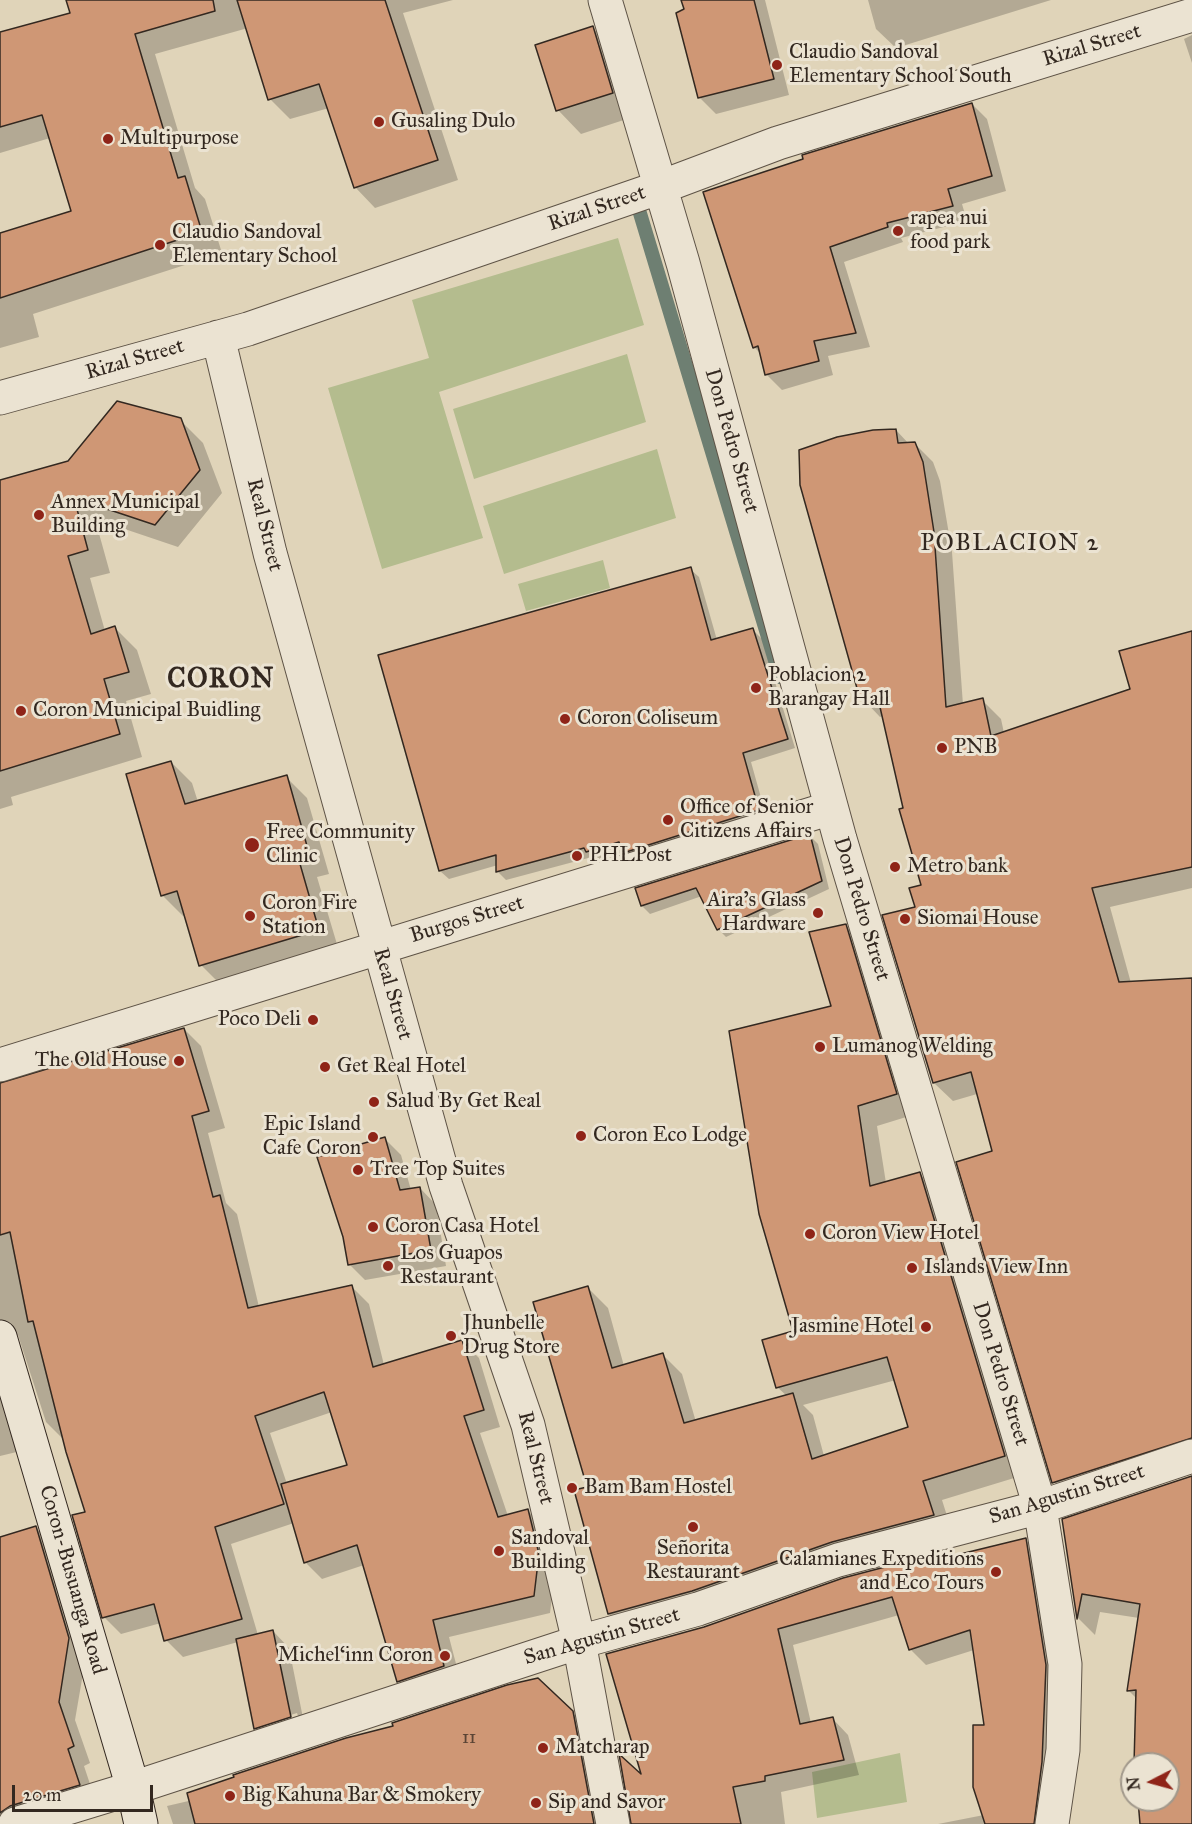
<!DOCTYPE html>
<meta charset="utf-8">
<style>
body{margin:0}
#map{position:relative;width:1192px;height:1824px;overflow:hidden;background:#e0d4b9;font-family:"IM FELL Great Primer",serif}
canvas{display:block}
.north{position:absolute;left:1120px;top:1752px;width:60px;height:60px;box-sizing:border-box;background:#ebe3d2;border:2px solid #a1988b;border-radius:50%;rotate:264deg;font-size:16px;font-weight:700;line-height:24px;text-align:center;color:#332820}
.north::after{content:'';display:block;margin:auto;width:21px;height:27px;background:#8f2418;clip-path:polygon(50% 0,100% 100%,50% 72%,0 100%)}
.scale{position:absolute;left:12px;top:1785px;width:141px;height:27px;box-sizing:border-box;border:3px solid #332820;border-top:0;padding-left:8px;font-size:18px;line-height:21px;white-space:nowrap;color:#332820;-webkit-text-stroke:4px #ebe3d2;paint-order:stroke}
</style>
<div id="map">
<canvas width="1192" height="1824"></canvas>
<div class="north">N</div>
<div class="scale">20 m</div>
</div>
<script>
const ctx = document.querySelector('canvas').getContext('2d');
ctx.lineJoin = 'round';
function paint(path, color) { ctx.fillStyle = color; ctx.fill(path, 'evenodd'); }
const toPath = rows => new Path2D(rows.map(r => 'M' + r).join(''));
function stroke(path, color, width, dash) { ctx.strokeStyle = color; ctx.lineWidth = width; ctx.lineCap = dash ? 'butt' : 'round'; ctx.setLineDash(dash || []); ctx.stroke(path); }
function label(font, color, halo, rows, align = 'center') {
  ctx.font = font + ' "IM FELL Great Primer",serif'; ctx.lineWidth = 6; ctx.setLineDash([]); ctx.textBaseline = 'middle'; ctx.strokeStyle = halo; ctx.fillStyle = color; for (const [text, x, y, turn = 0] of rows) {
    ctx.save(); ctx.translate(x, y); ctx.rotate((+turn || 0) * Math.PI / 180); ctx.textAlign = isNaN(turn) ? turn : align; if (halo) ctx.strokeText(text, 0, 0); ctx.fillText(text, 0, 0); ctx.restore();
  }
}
const green = toPath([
 [618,238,644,325,439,392,483,538,382,569,328,388,429,358,412,300],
 [627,354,646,422,474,479,453,409],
 [657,449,676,518,504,574,483,506],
 [603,560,610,588,526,611,518,584],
 [900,1753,907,1802,817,1818,812,1772]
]);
const shadow = toPath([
 [67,0,453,0,403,13,458,180,375,208,355,187,329,108,290,119,270,99,248,28,155,54,195,188,205,199,222,253,33,314,39,337,0,348,0,233,72,213,50,138,0,153,0,34,71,14],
 [683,0,765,0,789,95,716,114,699,97],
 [868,0,1051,0,896,48,876,29],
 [593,28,616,52,636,116,581,134,558,110],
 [1192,35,1192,63,1184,39],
 [972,104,987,119,1006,191,962,204,967,221,901,238,903,242,844,262,870,347,828,356,833,375,782,390,767,375,762,355,754,347,705,193],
 [180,420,203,443,222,493,178,547,95,519,110,573,90,578,105,631,115,628,137,650,151,694,126,701,142,757,11,797,13,805,0,809,0,482,69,463],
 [896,430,909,444,914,443,933,462,940,481,952,552,963,705,982,700,1001,719,1004,733,1131,690,1192,633,1192,888,1110,907,1131,983,1192,979,1192,1461,1072,1501,1054,1482,994,1152,977,1094,953,1101,934,1083,916,909,923,886,883,716,880,717,862,698],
 [690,569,699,577,717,640,753,630,762,639,795,748,751,762,767,819,633,861,624,852,596,860,592,857,506,880,498,872,498,865,449,879,440,871],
 [171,762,192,783,198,802,286,777,307,798,329,874,317,877,339,951,222,986,201,965,186,915,183,916,162,895],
 [810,836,818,844,829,889,726,937,718,929,702,896,650,914,642,906,637,889],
 [845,925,865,945,916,1114,877,1126,886,1183,920,1174,939,1193,1024,1475,942,1500,953,1535,629,1634,609,1614,576,1491,589,1488,588,1288,608,1308,624,1366,662,1354,682,1374,696,1422,787,1396,777,1387,794,1333,833,1008],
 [896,1380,910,1428,824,1456,813,1415,803,1405],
 [184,1029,201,1046,225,1128,208,1133,226,1203,237,1214,259,1307,352,1287,369,1304,384,1365,462,1341,479,1358,500,1427,480,1433,508,1516,528,1511,545,1528,555,1572,550,1613,449,1637,461,1683,415,1698,398,1681,364,1565,322,1579,305,1562,294,1523,231,1544,258,1635,273,1631,289,1648,306,1733,272,1744,255,1728,238,1642,183,1657,166,1640,161,1623,121,1634,104,1617,87,1513,63,1439,46,1422,18,1335,13,1335,0,1347,0,1084],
 [332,1412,349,1466,287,1484,270,1433],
 [297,1713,298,1716,265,1727,265,1723],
 [385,1139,401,1155,411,1190,420,1188,436,1205,446,1266,365,1280,349,1264,344,1237],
 [0,1366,25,1450,0,1456],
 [1192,1477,1192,1824,1142,1824,1139,1800,1168,1800,1168,1764,1135,1764,1137,1699,1129,1691,1139,1618,1100,1612,1095,1635,1078,1618,1064,1520],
 [36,1528,53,1545,86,1656,75,1720,90,1763,84,1766,96,1802,0,1824,0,1538],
 [1025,1539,1041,1555,1062,1682,1051,1824,938,1824,984,1815,985,1727,974,1650,926,1665,910,1649,899,1615,793,1645,811,1723,832,1718,848,1735,859,1775,781,1792,785,1824,633,1824,644,1779,705,1628,945,1553,950,1558],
 [572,1712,588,1729,606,1824,173,1824,167,1806]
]);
const stream = toPath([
 [639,210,780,677]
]);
const building = toPath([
 [66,0,213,0,215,11,135,34,178,178,185,176,202,232,0,298,0,233,71,211,42,115,0,127,0,32,70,13,66,0],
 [237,0,385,0,438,160,354,188,319,84,268,100,237,0],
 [681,0,754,0,774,79,698,98,676,13,684,9,681,0],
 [593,26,613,93,556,111,535,45,593,26],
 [972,103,992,176,948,189,953,206,887,223,888,227,830,247,856,333,814,341,819,361,765,375,758,346,753,348,703,192,803,159,802,155,972,103],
 [117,401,181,418,200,470,155,525,74,498,88,550,68,556,91,634,115,626,129,672,104,679,120,734,0,771,0,480,68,461,117,401],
 [896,429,898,443,915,442,923,462,934,532,946,707,983,698,991,736,1130,689,1119,651,1192,631,1192,867,1092,888,1119,982,1192,978,1192,1438,1052,1483,956,1162,992,1151,971,1072,933,1083,882,915,915,907,909,888,921,885,899,809,903,808,877,694,860,699,800,485,799,450,837,437,873,430,896,429],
 [691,567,711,640,753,628,788,739,743,753,759,810,623,853,619,842,586,852,584,848,496,872,496,855,439,871,378,655,691,567],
 [171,761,185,804,287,775,309,853,298,857,319,930,199,966,177,891,161,896,126,774,171,761],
 [810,834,822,881,717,930,696,888,641,906,635,888,810,834],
 [846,924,897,1094,858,1106,870,1186,920,1172,1005,1456,923,1481,934,1515,832,1542,692,1591,608,1614,574,1490,587,1487,533,1302,588,1286,612,1368,663,1353,684,1423,793,1393,812,1459,908,1427,887,1357,776,1388,762,1340,793,1331,759,1214,729,1031,831,1006,809,932,846,924],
 [184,1028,209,1111,192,1116,213,1197,220,1195,248,1308,352,1285,373,1367,462,1340,484,1410,464,1416,498,1517,528,1509,539,1554,534,1596,433,1620,444,1666,397,1682,357,1545,304,1563,281,1484,347,1465,324,1392,255,1416,284,1504,215,1527,242,1619,164,1641,154,1604,102,1618,72,1515,85,1512,66,1452,33,1321,28,1322,10,1232,0,1235,0,1083,184,1028],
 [385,1137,400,1190,420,1187,431,1250,348,1265,343,1237,317,1157,385,1137],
 [1192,1476,1192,1824,1140,1824,1138,1800,1168,1800,1168,1764,1134,1764,1136,1690,1127,1691,1140,1604,1082,1594,1077,1619,1062,1519,1192,1476],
 [36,1526,69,1638,59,1702,74,1746,68,1749,80,1785,10,1806,0,1813,0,1537,36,1526],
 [1026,1538,1046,1665,1042,1762,1034,1824,985,1824,973,1787,973,1725,984,1725,970,1630,909,1650,892,1597,778,1629,800,1724,833,1717,844,1760,765,1776,765,1781,733,1787,741,1824,631,1824,619,1754,641,1774,606,1654,704,1627,843,1578,946,1551,948,1557,1026,1538],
 [273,1630,291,1717,254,1729,236,1639,273,1630],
 [538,1678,573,1711,594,1824,195,1824,187,1793,234,1777,233,1775,346,1738,393,1726,392,1723,507,1685,538,1678]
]);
const street = toPath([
 [605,0,683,263,840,839,1040,1507,1065,1664,1063,1750,1052,1824],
 [218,337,270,553,446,1186,528,1425,579,1642,613,1824],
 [0,398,248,329,661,187,778,143,1192,15],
 [0,1065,831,808],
 [15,1824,133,1788,579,1642,698,1609,838,1560,1040,1507,1192,1456]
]);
const secondary = toPath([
 [0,1337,133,1788,141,1824]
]);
const markers = [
 [777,65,6,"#8f2418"],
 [379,122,6,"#8f2418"],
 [108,139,6,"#8f2418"],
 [898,231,6,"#8f2418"],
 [160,245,6,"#8f2418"],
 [39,515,6,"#8f2418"],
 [756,688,6,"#8f2418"],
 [21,711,6,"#8f2418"],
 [565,719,6,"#8f2418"],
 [942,748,6,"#8f2418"],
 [668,820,6,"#8f2418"],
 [252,845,8,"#8f2418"],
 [577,856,6,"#8f2418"],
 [895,867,6,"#8f2418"],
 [818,913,6,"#8f2418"],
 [250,916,6,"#8f2418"],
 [905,919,6,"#8f2418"],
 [313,1020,6,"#8f2418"],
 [820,1047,6,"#8f2418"],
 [179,1061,6,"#8f2418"],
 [325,1067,6,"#8f2418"],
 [374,1102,6,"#8f2418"],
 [581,1136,6,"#8f2418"],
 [373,1137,6,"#8f2418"],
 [358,1170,6,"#8f2418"],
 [373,1227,6,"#8f2418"],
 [810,1234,6,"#8f2418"],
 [388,1266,6,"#8f2418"],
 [912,1268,6,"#8f2418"],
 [926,1327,6,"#8f2418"],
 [451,1336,6,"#8f2418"],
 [572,1488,6,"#8f2418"],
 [693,1527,6,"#8f2418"],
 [499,1551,6,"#8f2418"],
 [996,1572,6,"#8f2418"],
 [445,1656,6,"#8f2418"],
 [543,1748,6,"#8f2418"],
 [230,1796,6,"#8f2418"],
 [536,1803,6,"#8f2418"]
];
const numberNames = [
 ["11",469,1739]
];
const streetNames = [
 ["Rizal Street",1092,46,-17],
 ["Rizal Street",597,209,-19],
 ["Rizal Street",135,360,-16],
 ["Don Pedro Street",731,441,74],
 ["Real Street",264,525,76],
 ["Don Pedro Street",861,909,73],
 ["Burgos Street",467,920,-17],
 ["Real Street",392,994,74],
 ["Don Pedro Street",1000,1374,73],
 ["Real Street",535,1458,76],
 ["San Agustin Street",1067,1495,-17],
 ["Coron-Busuanga Road",72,1580,74],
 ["San Agustin Street",602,1637,-16]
];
const poiNames = [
 ["Claudio Sandoval",789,53],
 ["Elementary School South",789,77],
 ["Gusaling Dulo",391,122],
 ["Multipurpose",120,139],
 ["rapea nui",910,219],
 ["food park",910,243],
 ["Claudio Sandoval",172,233],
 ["Elementary School",172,257],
 ["Annex Municipal",51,503],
 ["Building",51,527],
 ["Poblacion 2",768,676],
 ["Barangay Hall",768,700],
 ["Coron Municipal Buidling",33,711],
 ["Coron Coliseum",577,719],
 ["PNB",954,748],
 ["Office of Senior",680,808],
 ["Citizens Affairs",680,832],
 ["Free Community",266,833],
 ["Clinic",266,857],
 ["PHLPost",589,856],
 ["Metro bank",907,867],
 ["Aira's Glass",806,901,"right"],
 ["Hardware",806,925,"right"],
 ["Coron Fire",262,904],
 ["Station",262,928],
 ["Siomai House",917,919],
 ["Poco Deli",301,1020,"right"],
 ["Lumanog Welding",832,1047],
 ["The Old House",167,1061,"right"],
 ["Get Real Hotel",337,1067],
 ["Salud By Get Real",386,1102],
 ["Epic Island",361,1125,"right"],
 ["Cafe Coron",361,1149,"right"],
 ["Coron Eco Lodge",593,1136],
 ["Tree Top Suites",370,1170],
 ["Coron Casa Hotel",385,1227],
 ["Coron View Hotel",822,1234],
 ["Los Guapos",400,1254],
 ["Restaurant",400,1278],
 ["Islands View Inn",924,1268],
 ["Jhunbelle",463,1324],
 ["Drug Store",463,1348],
 ["Jasmine Hotel",914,1327,"right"],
 ["Bam Bam Hostel",584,1488],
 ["Sandoval",511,1539],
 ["Building",511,1563],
 ["Señorita",693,1549,"center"],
 ["Restaurant",693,1573,"center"],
 ["Calamianes Expeditions",984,1560,"right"],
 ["and Eco Tours",984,1584,"right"],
 ["Michel‘inn Coron",433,1656,"right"],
 ["Matcharap",555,1748],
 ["Big Kahuna Bar & Smokery",242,1796],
 ["Sip and Savor",548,1803]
];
const quarterNames = [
 ["POBLACION 2",1010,544]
];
const districtNames = [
 ["CORON",221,680]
];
paint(green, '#b4bc8e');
paint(shadow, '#0003');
stroke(stream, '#6e7f72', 14);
paint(building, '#cf9775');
stroke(building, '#332820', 1.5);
stroke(street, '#5e5346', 35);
stroke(secondary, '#332820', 35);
stroke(street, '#ebe3d2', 33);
stroke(secondary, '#ebe3d2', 33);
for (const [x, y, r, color] of markers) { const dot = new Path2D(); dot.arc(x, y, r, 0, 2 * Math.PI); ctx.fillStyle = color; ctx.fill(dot); stroke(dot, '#ebe3d2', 2); }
label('18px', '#5a4435', null, numberNames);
label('21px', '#332820', '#ebe3d2', streetNames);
label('21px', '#332820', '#ebe3d2', poiNames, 'left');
ctx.letterSpacing = '1.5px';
label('24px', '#332820', '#ebe3d2', quarterNames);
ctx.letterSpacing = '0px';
ctx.letterSpacing = '1.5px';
label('bold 27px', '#332820', '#ebe3d2', districtNames);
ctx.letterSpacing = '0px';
</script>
